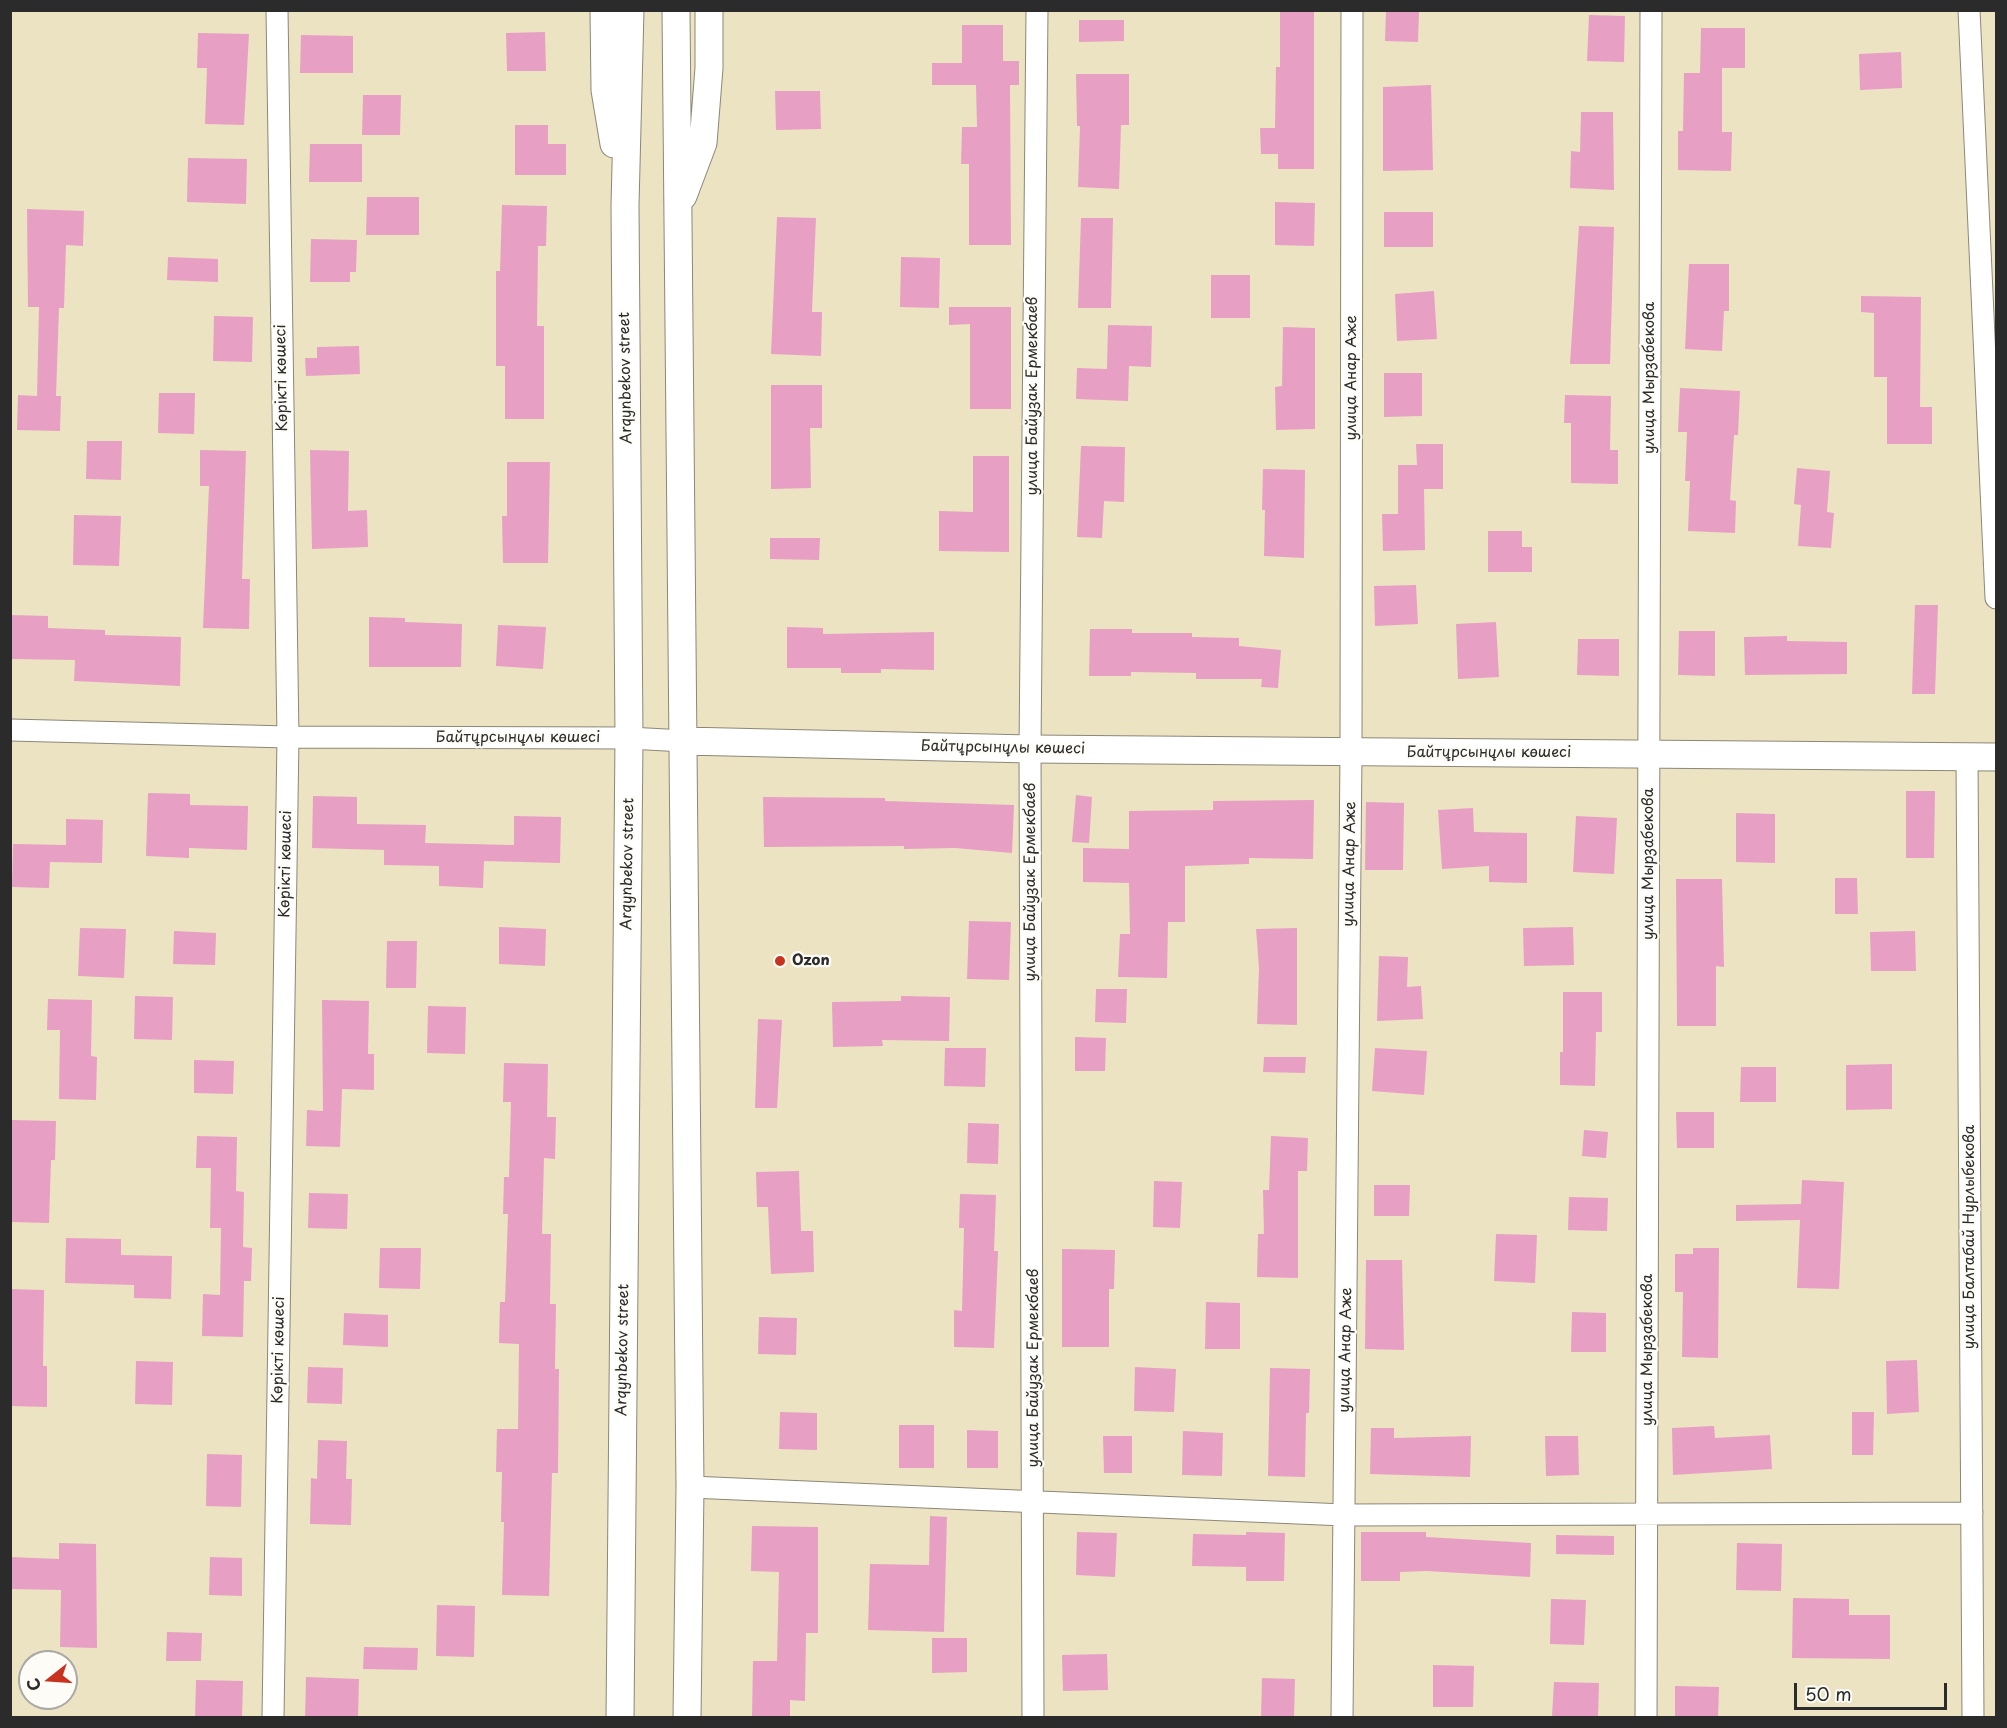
<!DOCTYPE html>
<meta charset="utf-8">
<style>
body{margin:0}
#map{position:relative;width:2007px;height:1728px;overflow:hidden;background:#ece3c3;font-family:"Playpen Sans",sans-serif}
canvas{display:block}
.frame{position:absolute;inset:0;border:12px solid #2b2b2b;pointer-events:none}
.north{position:absolute;left:18px;top:1650px;width:60px;height:60px;box-sizing:border-box;background:#fdfcf7;border:2px solid #a9a8a5;border-radius:50%;rotate:253deg;font-size:16px;font-weight:700;line-height:24px;text-align:center;color:#2b2b2b}
.north::after{content:'';display:block;margin:auto;width:21px;height:27px;background:#c8321e;clip-path:polygon(50% 0,100% 100%,50% 72%,0 100%)}
.scale{position:absolute;left:1794px;top:1683px;width:153px;height:27px;box-sizing:border-box;border:3px solid #2b2b2b;border-top:0;padding-left:8px;font-size:18px;line-height:21px;white-space:nowrap;color:#2b2b2b;-webkit-text-stroke:4px #fdfcf7;paint-order:stroke}
</style>
<div id="map">
<canvas width="2007" height="1728"></canvas>
<div class="frame"></div>
<div class="north">С</div>
<div class="scale">50 m</div>
</div>
<script>
const ctx = document.querySelector('canvas').getContext('2d');
ctx.lineJoin = 'round';
function paint(path, color) { ctx.fillStyle = color; ctx.fill(path, 'evenodd'); }
const toPath = rows => new Path2D(rows.map(r => 'M' + r).join(''));
function stroke(path, color, width, dash) { ctx.strokeStyle = color; ctx.lineWidth = width; ctx.lineCap = dash ? 'butt' : 'round'; ctx.setLineDash(dash || []); ctx.stroke(path); }
function label(font, color, halo, rows, align = 'center') {
  ctx.font = font + ' "Playpen Sans",sans-serif'; ctx.lineWidth = 4.5; ctx.setLineDash([]); ctx.textBaseline = 'middle'; ctx.strokeStyle = halo; ctx.fillStyle = color; for (const [text, x, y, turn = 0] of rows) {
    ctx.save(); ctx.translate(x, y); ctx.rotate((+turn || 0) * Math.PI / 180); ctx.textAlign = isNaN(turn) ? turn : align; if (halo) ctx.strokeText(text, 0, 0); ctx.fillText(text, 0, 0); ctx.restore();
  }
}
const building = toPath([
 [1280,10,1314,10,1314,169,1278,169,1278,154,1261,154,1260,128,1275,128,1276,67,1280,67],
 [1386,11,1419,12,1418,42,1385,41],
 [1589,15,1625,16,1624,62,1587,61],
 [1079,20,1124,20,1124,41,1079,42],
 [962,25,1003,25,1003,61,1019,61,1019,85,1010,85,1011,245,969,245,969,164,961,164,962,127,977,127,976,85,932,85,932,63,962,63],
 [1701,28,1745,28,1745,68,1722,68,1722,132,1732,132,1731,171,1678,170,1678,131,1683,131,1684,73,1700,73],
 [545,32,546,71,507,71,506,33],
 [198,33,249,34,244,125,205,124,207,68,197,68],
 [301,35,353,36,353,73,300,73],
 [1901,52,1902,88,1860,90,1859,54],
 [1076,74,1129,74,1129,125,1121,125,1119,189,1078,187,1080,126,1077,126],
 [1431,85,1433,170,1383,171,1383,87],
 [775,91,820,91,821,129,776,130],
 [363,95,401,95,400,135,362,135],
 [1581,112,1613,112,1614,190,1570,188,1571,151,1580,152],
 [515,125,548,125,548,144,566,144,566,175,515,175],
 [310,144,362,144,362,182,309,182],
 [188,158,247,159,246,204,187,202],
 [367,197,419,197,419,235,366,235],
 [1275,202,1315,203,1314,246,1275,245],
 [502,205,547,206,546,246,538,246,537,326,544,326,544,419,505,419,505,366,496,366,496,271,500,271],
 [27,209,84,211,83,246,66,245,64,308,59,308,56,396,61,396,60,431,17,430,18,395,37,396,39,307,28,307],
 [1384,212,1433,212,1433,247,1384,247],
 [777,217,816,218,812,312,822,312,821,356,771,354],
 [1081,218,1113,218,1111,308,1078,308],
 [1579,226,1614,227,1610,364,1570,364],
 [311,239,357,240,356,272,350,272,350,282,310,282],
 [168,257,218,259,218,282,167,280],
 [901,257,940,258,939,308,900,307],
 [1689,264,1729,264,1729,311,1724,311,1722,351,1685,349],
 [1211,275,1250,275,1250,318,1211,318],
 [1434,291,1437,339,1397,341,1395,294],
 [1861,296,1921,297,1920,407,1932,407,1932,444,1887,444,1887,377,1874,377,1874,313,1861,312],
 [949,307,1011,307,1011,409,970,409,970,324,949,325],
 [214,316,253,317,252,362,213,361],
 [1108,325,1152,326,1151,367,1129,366,1128,401,1076,399,1077,368,1107,369],
 [1283,327,1315,328,1315,429,1276,430,1275,387,1282,386],
 [359,346,360,374,306,376,305,358,317,358,317,347],
 [1384,373,1422,373,1422,416,1384,417],
 [771,385,822,385,822,428,810,428,811,488,771,489],
 [1680,388,1740,391,1738,435,1734,435,1730,500,1736,501,1735,533,1688,531,1690,481,1685,481,1687,432,1678,432],
 [159,393,195,393,194,434,158,433],
 [1565,395,1611,396,1610,450,1618,450,1618,484,1571,483,1571,423,1564,423],
 [87,441,122,441,121,480,86,479],
 [1416,444,1443,444,1443,489,1424,489,1425,550,1383,551,1382,514,1398,514,1398,465,1417,465],
 [1081,446,1125,447,1124,502,1104,501,1102,538,1077,537],
 [200,450,246,451,242,579,250,579,249,629,203,628,209,486,200,486],
 [310,450,349,451,348,511,367,510,368,547,312,549],
 [973,456,1009,456,1009,552,939,551,939,511,973,512],
 [507,462,550,462,548,563,503,563,502,516,507,516],
 [1797,468,1830,471,1827,512,1834,513,1831,548,1798,546,1801,505,1794,504],
 [1263,469,1305,470,1304,558,1264,556,1265,510,1262,510],
 [74,515,121,516,119,566,73,565],
 [1488,531,1522,531,1522,547,1532,547,1532,572,1488,572],
 [770,538,820,538,819,560,770,559],
 [1416,585,1418,624,1375,626,1374,586],
 [1915,605,1938,605,1935,694,1912,694],
 [10,615,48,616,48,628,105,630,105,635,181,637,180,686,74,681,75,660,10,659],
 [369,617,405,618,405,622,462,624,461,667,369,667],
 [1496,622,1499,677,1458,679,1456,624],
 [498,625,546,627,543,669,496,666],
 [787,627,823,628,823,634,934,632,934,670,881,669,881,673,841,673,841,668,787,668],
 [1090,629,1132,629,1132,633,1192,633,1192,637,1239,638,1239,646,1281,650,1278,688,1261,687,1262,679,1196,679,1196,673,1131,672,1131,676,1089,676],
 [1679,631,1715,631,1715,676,1678,675],
 [1787,636,1787,641,1847,642,1847,674,1745,675,1744,637],
 [1578,639,1619,639,1619,676,1577,675],
 [1906,791,1935,791,1934,858,1906,858],
 [148,793,190,794,190,805,248,806,247,850,189,848,189,858,146,856],
 [1076,795,1092,797,1089,843,1072,842],
 [313,796,357,797,357,824,426,825,425,843,514,845,514,816,561,817,560,863,484,861,483,888,439,886,439,866,384,865,384,850,312,848],
 [763,797,885,798,885,801,1014,805,1012,853,955,848,904,849,904,846,764,847],
 [1314,800,1313,859,1249,858,1249,864,1185,866,1185,922,1168,922,1167,978,1118,977,1120,934,1130,934,1129,883,1083,882,1083,848,1129,849,1129,811,1213,810,1213,801],
 [1366,802,1404,803,1403,870,1365,870],
 [1473,808,1474,832,1527,833,1527,883,1489,882,1489,866,1442,869,1438,810],
 [1736,813,1775,814,1775,863,1736,862],
 [1576,816,1617,818,1614,874,1573,872],
 [66,819,103,820,102,863,50,862,49,888,12,887,13,844,66,845],
 [1835,878,1857,878,1858,914,1835,914],
 [1676,879,1722,879,1724,967,1716,966,1716,1026,1677,1026],
 [969,921,1011,922,1009,980,967,979],
 [499,927,546,929,545,966,499,964],
 [1573,927,1574,965,1524,966,1523,928],
 [80,928,126,929,124,978,78,976],
 [1297,928,1297,1025,1257,1024,1259,968,1256,929],
 [174,931,216,933,215,965,173,964],
 [1915,931,1916,971,1871,971,1870,932],
 [387,941,417,941,416,988,386,988],
 [1379,956,1408,957,1407,987,1421,986,1423,1019,1377,1021],
 [1096,989,1127,989,1126,1023,1095,1022],
 [1563,992,1602,992,1602,1032,1596,1032,1595,1086,1560,1085,1560,1052,1563,1052],
 [135,996,173,997,172,1040,134,1039],
 [901,996,950,997,949,1041,882,1040,883,1046,833,1047,832,1002,901,1001],
 [48,999,92,1000,91,1056,97,1057,96,1100,59,1099,60,1030,47,1030],
 [322,1000,369,1001,368,1054,374,1054,374,1090,342,1089,340,1147,306,1146,307,1110,323,1111],
 [428,1006,466,1007,465,1054,427,1053],
 [758,1019,782,1020,777,1108,755,1108],
 [1075,1037,1106,1038,1105,1071,1075,1071],
 [945,1048,986,1048,985,1087,944,1086],
 [1375,1048,1427,1051,1424,1095,1372,1091],
 [1264,1057,1306,1057,1305,1073,1263,1072],
 [194,1060,234,1061,233,1094,194,1093],
 [504,1063,548,1064,547,1117,556,1117,555,1159,544,1158,542,1234,551,1234,550,1304,556,1304,555,1369,559,1369,558,1473,552,1473,549,1596,502,1595,504,1522,501,1522,502,1472,496,1472,497,1429,518,1429,519,1344,499,1343,500,1302,505,1302,508,1214,503,1214,504,1177,509,1177,511,1102,503,1102],
 [1892,1064,1892,1109,1846,1110,1846,1065],
 [1741,1067,1776,1067,1776,1102,1740,1102],
 [1676,1112,1714,1112,1714,1148,1677,1148],
 [10,1120,56,1121,55,1160,51,1160,49,1223,10,1222],
 [968,1123,999,1124,998,1164,967,1163],
 [1584,1130,1608,1132,1606,1158,1582,1156],
 [197,1136,237,1137,236,1191,244,1192,243,1247,252,1248,251,1281,244,1281,243,1337,202,1336,203,1294,220,1295,221,1228,210,1228,211,1168,196,1168],
 [1271,1136,1308,1138,1307,1171,1298,1171,1298,1278,1257,1277,1258,1234,1264,1234,1263,1190,1269,1190],
 [799,1171,801,1231,813,1231,814,1272,771,1274,768,1207,757,1207,756,1172],
 [1802,1180,1844,1182,1839,1289,1797,1288,1800,1220,1736,1221,1736,1205,1801,1204],
 [1154,1181,1182,1182,1180,1228,1153,1227],
 [1374,1185,1410,1185,1409,1216,1374,1216],
 [309,1193,348,1194,347,1229,308,1228],
 [960,1194,996,1195,994,1251,998,1251,994,1348,954,1347,954,1310,962,1311,964,1228,959,1228],
 [1569,1197,1608,1198,1607,1231,1568,1230],
 [1496,1234,1537,1235,1535,1283,1494,1281],
 [66,1238,121,1239,121,1255,172,1256,171,1299,134,1298,134,1285,65,1283],
 [380,1248,421,1248,420,1289,379,1288],
 [1693,1248,1719,1248,1718,1358,1682,1357,1683,1292,1675,1292,1675,1254,1693,1254],
 [1062,1249,1115,1250,1114,1289,1109,1289,1109,1347,1062,1347],
 [1366,1260,1402,1260,1404,1350,1365,1349],
 [10,1289,44,1290,43,1366,47,1366,47,1407,10,1406],
 [1206,1302,1240,1303,1240,1349,1205,1349],
 [1572,1312,1606,1313,1606,1352,1571,1352],
 [344,1313,388,1315,388,1347,343,1345],
 [759,1317,797,1318,796,1355,758,1354],
 [1917,1360,1919,1412,1887,1414,1886,1361],
 [136,1361,173,1362,172,1405,135,1404],
 [308,1367,343,1368,342,1404,307,1403],
 [1135,1367,1176,1369,1174,1412,1134,1411],
 [1270,1368,1310,1369,1309,1413,1306,1413,1305,1477,1268,1476],
 [780,1412,817,1413,817,1450,779,1449],
 [1852,1412,1874,1412,1873,1455,1852,1455],
 [899,1425,934,1425,934,1468,899,1468],
 [1714,1426,1715,1438,1770,1435,1772,1469,1673,1475,1672,1428],
 [1371,1428,1394,1428,1394,1438,1471,1436,1470,1477,1370,1474],
 [967,1430,998,1431,998,1468,967,1468],
 [1183,1431,1223,1433,1222,1476,1182,1475],
 [1103,1436,1132,1436,1132,1473,1104,1473],
 [1545,1436,1578,1436,1579,1475,1546,1476],
 [318,1440,347,1441,346,1479,352,1479,351,1525,310,1524,311,1478,317,1479],
 [207,1454,242,1455,241,1507,206,1506],
 [930,1516,947,1517,944,1632,868,1630,870,1564,929,1565],
 [752,1526,818,1527,818,1633,806,1633,805,1701,790,1700,790,1718,752,1718,753,1661,777,1661,779,1572,751,1571],
 [1077,1532,1117,1533,1115,1577,1076,1575],
 [1246,1532,1285,1533,1284,1581,1246,1581,1246,1567,1192,1566,1193,1534,1246,1535],
 [1361,1532,1426,1532,1426,1537,1531,1543,1530,1577,1426,1571,1400,1572,1400,1581,1361,1581],
 [1556,1535,1614,1536,1614,1555,1556,1554],
 [59,1543,96,1544,97,1648,60,1647,61,1590,10,1589,10,1557,59,1559],
 [1737,1543,1782,1544,1781,1591,1736,1590],
 [210,1557,242,1558,242,1596,209,1595],
 [1793,1598,1849,1599,1849,1615,1890,1615,1890,1659,1792,1658],
 [1551,1599,1586,1600,1584,1645,1550,1644],
 [437,1605,475,1606,474,1657,436,1656],
 [167,1632,202,1633,201,1661,166,1661],
 [932,1638,967,1638,967,1672,932,1673],
 [364,1647,418,1648,417,1670,363,1669],
 [1107,1654,1108,1690,1063,1691,1062,1655],
 [1433,1665,1474,1666,1473,1707,1433,1707],
 [306,1677,359,1679,358,1718,305,1718],
 [1262,1678,1295,1679,1294,1718,1261,1718],
 [196,1680,243,1681,242,1718,195,1718],
 [1554,1682,1599,1683,1598,1718,1552,1716],
 [1675,1686,1719,1687,1718,1718,1675,1718]
]);
const minor = toPath([
 [1969,10,1996,598],
 [10,730,288,737,629,738,684,741],
 [1967,757,1973,1718],
 [690,1487,1344,1515,1972,1513],
 [273,1718,288,737,277,10],
 [1033,1718,1030,749,1037,10],
 [1342,1718,1351,752,1352,10],
 [1646,1718,1651,10]
]);
const major = toPath([
 [604,10,605,90,614,144],
 [676,10,690,1487,687,1718],
 [683,196,703,143,709,68,709,10],
 [684,741,1030,749,1996,757],
 [620,1718,629,738,625,205,630,10]
]);
const markers = [
 [780,961,6,"#c8321e"]
];
const streetNames = [
 ["Көрікті көшесі",282,378,-91],
 ["Arqynbekov street",626,378,-91],
 ["улица Анар Аже",1352,378,-90],
 ["улица Мырзабекова",1650,378,-90],
 ["улица Байузак Ермекбаев",1033,396,-90],
 ["Байтұрсынұлы көшесі",518,738],
 ["Байтұрсынұлы көшесі",1003,748,1],
 ["Байтұрсынұлы көшесі",1489,753],
 ["Көрікті көшесі",286,864,-89],
 ["Arqynbekov street",628,864,-89],
 ["улица Анар Аже",1350,864,-89],
 ["улица Мырзабекова",1649,864,-90],
 ["улица Байузак Ермекбаев",1031,882,-90],
 ["улица Балтабай Нурлыбекова",1970,1237,-90],
 ["Көрікті көшесі",279,1350,-89],
 ["Arqynbekov street",623,1350,-89],
 ["улица Анар Аже",1346,1350,-89],
 ["улица Мырзабекова",1648,1350,-90],
 ["улица Байузак Ермекбаев",1034,1368,-90]
];
const poiNames = [
 ["Ozon",792,961]
];
paint(building, '#e89fc4');
stroke(minor, '#8c8777', 23);
stroke(major, '#8c8777', 29);
stroke(minor, '#fff', 21);
stroke(major, '#fff', 27);
for (const [x, y, r, color] of markers) { const dot = new Path2D(); dot.arc(x, y, r, 0, 2 * Math.PI); ctx.fillStyle = color; ctx.fill(dot); stroke(dot, '#fdfcf7', 2); }
label('15px', '#2b2b2b', '#fdfcf7', streetNames);
label('bold 15px', '#2b2b2b', '#fdfcf7', poiNames, 'left');
</script>
